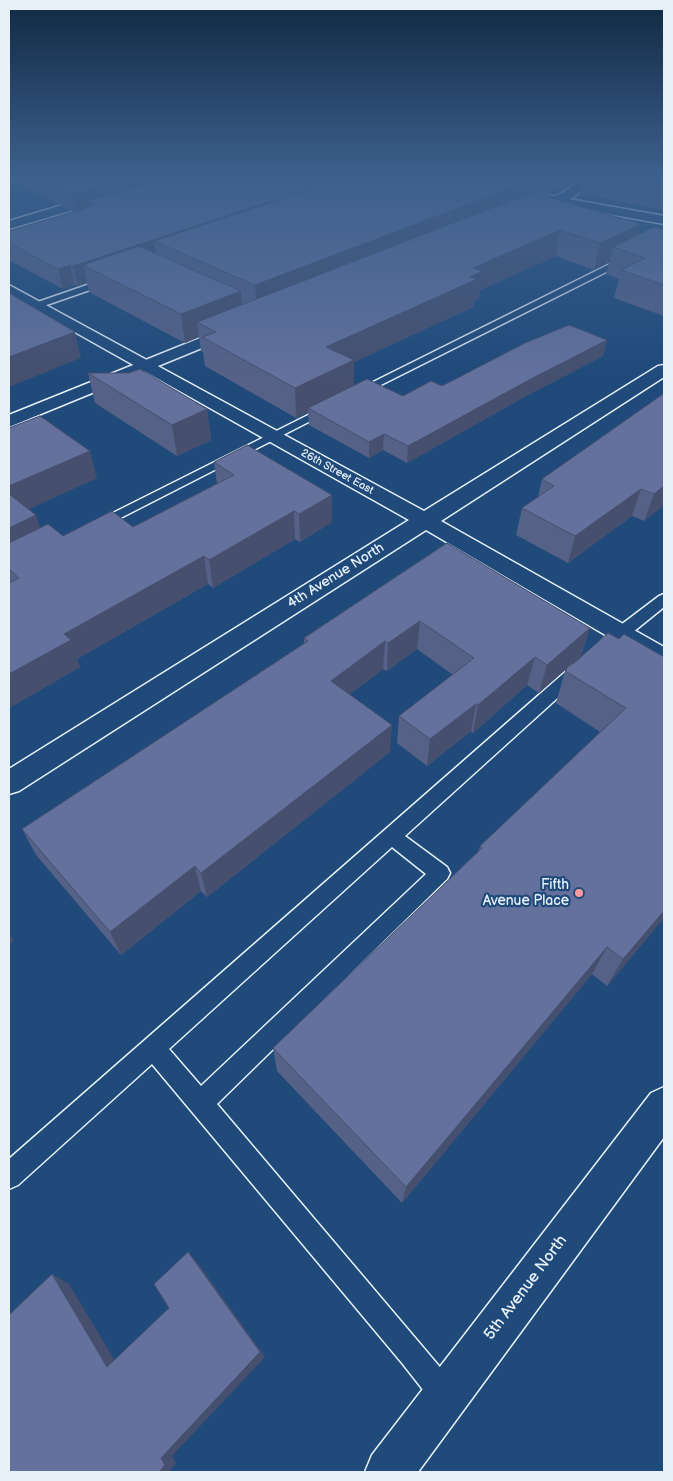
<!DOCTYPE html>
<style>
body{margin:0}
#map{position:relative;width:673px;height:1481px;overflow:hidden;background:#1f4a7a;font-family:"Balsamiq Sans",sans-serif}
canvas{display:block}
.frame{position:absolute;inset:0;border:10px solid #e8f1f8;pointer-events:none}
</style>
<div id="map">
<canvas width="673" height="1481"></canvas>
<div class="frame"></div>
</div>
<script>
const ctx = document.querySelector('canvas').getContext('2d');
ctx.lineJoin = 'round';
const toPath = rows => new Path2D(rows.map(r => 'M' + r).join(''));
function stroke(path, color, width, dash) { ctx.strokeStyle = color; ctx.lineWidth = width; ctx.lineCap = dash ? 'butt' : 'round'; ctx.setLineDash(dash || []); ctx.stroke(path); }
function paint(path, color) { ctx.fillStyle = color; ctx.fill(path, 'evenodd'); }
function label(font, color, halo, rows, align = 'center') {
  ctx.font = font + ' "Balsamiq Sans",sans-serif'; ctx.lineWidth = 4.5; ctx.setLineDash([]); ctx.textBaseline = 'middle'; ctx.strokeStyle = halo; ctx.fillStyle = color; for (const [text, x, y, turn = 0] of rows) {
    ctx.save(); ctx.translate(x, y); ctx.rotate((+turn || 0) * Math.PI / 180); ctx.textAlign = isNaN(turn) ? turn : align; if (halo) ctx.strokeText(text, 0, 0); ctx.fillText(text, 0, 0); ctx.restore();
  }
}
const lane = toPath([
 [664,237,664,243,359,396,351,396,349,394,664,237],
 [110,277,113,278,113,282,9,318,9,312,110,277],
 [330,404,336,407,334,409,101,528,96,529,89,525,330,404],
 [664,594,664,607,617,645,605,645,603,641,605,637,659,596,664,594],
 [578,664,584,666,586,670,584,674,405,836,447,867,450,873,447,879,217,1104,455,1385,460,1395,455,1405,445,1410,435,1405,402,1363,152,1064,18,1185,9,1189,9,1159,572,666,578,664],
 [392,847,426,874,201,1086,169,1049,392,847]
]);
const street = toPath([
 [584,175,597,175,574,197,558,204,550,204,548,201,550,198,566,191,584,175],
 [9,285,424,511,658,366,664,365,664,377,441,521,664,647,664,667,655,664,426,530,19,791,9,794,9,769,409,520,9,295,9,285],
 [664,1087,664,1137,418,1472,365,1472,372,1455,651,1093,664,1087]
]);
const secondary = toPath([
 [103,193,107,194,109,197,107,200,9,229,9,221,103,193],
 [535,193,664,216,664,224,531,200,529,197,535,193],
 [235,324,243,329,241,332,9,427,9,415,235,324]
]);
const wall = toPath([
 [9,175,581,175,565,189,552,189,549,197,638,235,664,230,664,316,614,298,619,279,606,274,609,262,594,270,556,256,480,290,479,299,474,301,473,307,354,362,354,386,403,396,607,340,603,356,526,396,407,463,383,450,369,458,309,425,308,412,296,418,205,366,203,352,201,351,199,337,185,343,89,292,87,283,78,286,75,285,63,289,9,260,9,231,74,212,20,185],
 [664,175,664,210,580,194,583,176],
 [88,373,207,409,211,440,177,456,95,403],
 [664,395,664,505,644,521,632,516,568,563,516,535,522,508,538,497,542,479],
 [9,428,97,478,28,509,40,528,63,536,133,527,217,484,214,462,332,495,332,522,300,542,295,539,213,588,208,584,77,659,80,667,9,708],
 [447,543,590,628,581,656,539,693,527,685,473,733,471,731,427,766,397,743,399,716,453,675,417,649,387,671,383,669,350,694,390,752,207,897,201,891,121,955,36,855,22,829,304,644,304,638],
 [619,639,664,657,664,918,607,986,592,974,402,1203,277,1071,273,1048,478,852,480,846,600,732,556,703,565,671]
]);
const shadedWall = toPath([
 [9,175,17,175,20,185,9,188],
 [139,175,202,175,86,201,88,209,76,212,72,194],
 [351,175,402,175,154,241,157,259,83,265,87,283,78,286,73,266],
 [568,175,581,175,565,189],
 [538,178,534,203,257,314,255,285],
 [641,224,634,250,613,247,609,262,594,270,600,243],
 [560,230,556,256,480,290,479,299,474,301,473,307,354,362,354,389,308,408,308,412,296,418,295,388,326,347,473,268],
 [70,265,75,285,63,289,58,269],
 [241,291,243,319,197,322,199,337,185,343,181,314],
 [75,332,81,358,9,387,9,357],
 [607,340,603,356,526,396,407,463,408,446,529,380],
 [207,409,211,440,177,456,172,425],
 [384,434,383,450,369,458,369,442],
 [90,451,97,478,12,517,9,508,9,486],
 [664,486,664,505,644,521,654,494],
 [641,489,632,516,568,563,575,536],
 [332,495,332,522,300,542,299,514],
 [294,511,295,539,213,588,209,560],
 [36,515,45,543,9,561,9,528],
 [204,556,208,584,77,659,80,667,9,708,9,674,64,634],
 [420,621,417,649,387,671,388,643],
 [590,628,581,656,539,693,547,665],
 [385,641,383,669,331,709,331,681],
 [535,657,527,685,473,733,478,705],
 [476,704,471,731,427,766,430,739],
 [392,725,390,752,207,897,201,873],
 [195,866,201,891,121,955,110,932],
 [664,911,664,918,607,986,623,959],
 [9,933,14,941,9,945],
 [607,947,592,974,402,1203,406,1187],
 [188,1252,197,1262,265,1357,172,1456,176,1463,169,1472,159,1472],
 [52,1274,69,1284,121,1371,107,1367]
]);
const building = toPath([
 [31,175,139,175,72,194,31,175],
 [177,175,351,175,73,266,70,265,58,269,9,243,9,231,96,205,86,201,177,175],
 [354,175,521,175,538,178,255,285,154,241,354,175],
 [585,175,664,175,664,190,583,176,585,175],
 [551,185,548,197,641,224,600,243,560,230,473,268,483,271,470,277,477,279,326,347,354,360,295,388,202,337,216,332,197,322,551,185],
 [654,227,664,230,664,285,621,270,645,258,613,247,654,227],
 [139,246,241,291,181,314,83,265,139,246],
 [9,293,75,332,9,357,9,293],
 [569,325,607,340,529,380,408,446,384,434,369,442,308,408,367,379,403,396,431,381,442,386,525,343,569,325],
 [140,369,207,409,172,425,88,373,129,373,140,369],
 [663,394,664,395,664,486,654,494,641,489,575,536,522,508,554,486,542,479,663,394],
 [40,416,90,451,9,486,9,428,40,416],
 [247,445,332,495,299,514,294,511,209,560,204,556,64,634,71,640,9,674,9,583,19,578,9,569,9,543,48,524,63,536,112,511,133,527,234,475,214,462,247,445],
 [9,494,36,515,9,528,9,494],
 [447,543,590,628,547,665,535,657,478,705,476,704,430,739,399,716,474,658,420,621,388,643,385,641,331,681,392,725,201,873,195,866,110,932,22,829,308,641,304,638,447,543],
 [608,633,619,639,624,634,664,657,664,911,623,959,607,947,406,1187,273,1048,482,848,480,846,626,708,565,671,608,633],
 [188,1252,260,1352,161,1458,165,1465,159,1472,9,1472,9,1315,52,1274,107,1367,169,1308,154,1284,188,1252]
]);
const markers = [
 [579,893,5,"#ff9aa2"]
];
const farStreetnames = [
 ["26th Street East",337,472,29]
];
const streetNames = [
 ["4th Avenue North",336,576,-32]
];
const poiNames = [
 ["Fifth",569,885],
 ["Avenue Place",569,901]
];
const nearStreetnames = [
 ["5th Avenue North",526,1288,-53]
];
stroke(lane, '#e8f1f8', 3);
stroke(street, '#e8f1f8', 3);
stroke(secondary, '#e8f1f8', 3);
paint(lane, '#1f4a7a');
paint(street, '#1f4a7a');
paint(secondary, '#1f4a7a');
paint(wall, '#566187');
paint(shadedWall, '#464f6e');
paint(building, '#64719d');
stroke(building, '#464f6e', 1);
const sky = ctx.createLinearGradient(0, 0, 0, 382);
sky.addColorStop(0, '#112943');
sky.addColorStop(0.46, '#3c608d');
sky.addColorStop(1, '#3c608d00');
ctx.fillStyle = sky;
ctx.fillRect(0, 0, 673, 382);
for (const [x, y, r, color] of markers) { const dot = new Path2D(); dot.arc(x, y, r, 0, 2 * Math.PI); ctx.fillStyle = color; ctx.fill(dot); stroke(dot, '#1f4a7a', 2); }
label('11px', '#e8f1f8', '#1f4a7a', farStreetnames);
label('14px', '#e8f1f8', '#1f4a7a', streetNames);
label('14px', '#e8f1f8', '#1f4a7a', poiNames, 'right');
label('16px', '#e8f1f8', '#1f4a7a', nearStreetnames);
</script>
